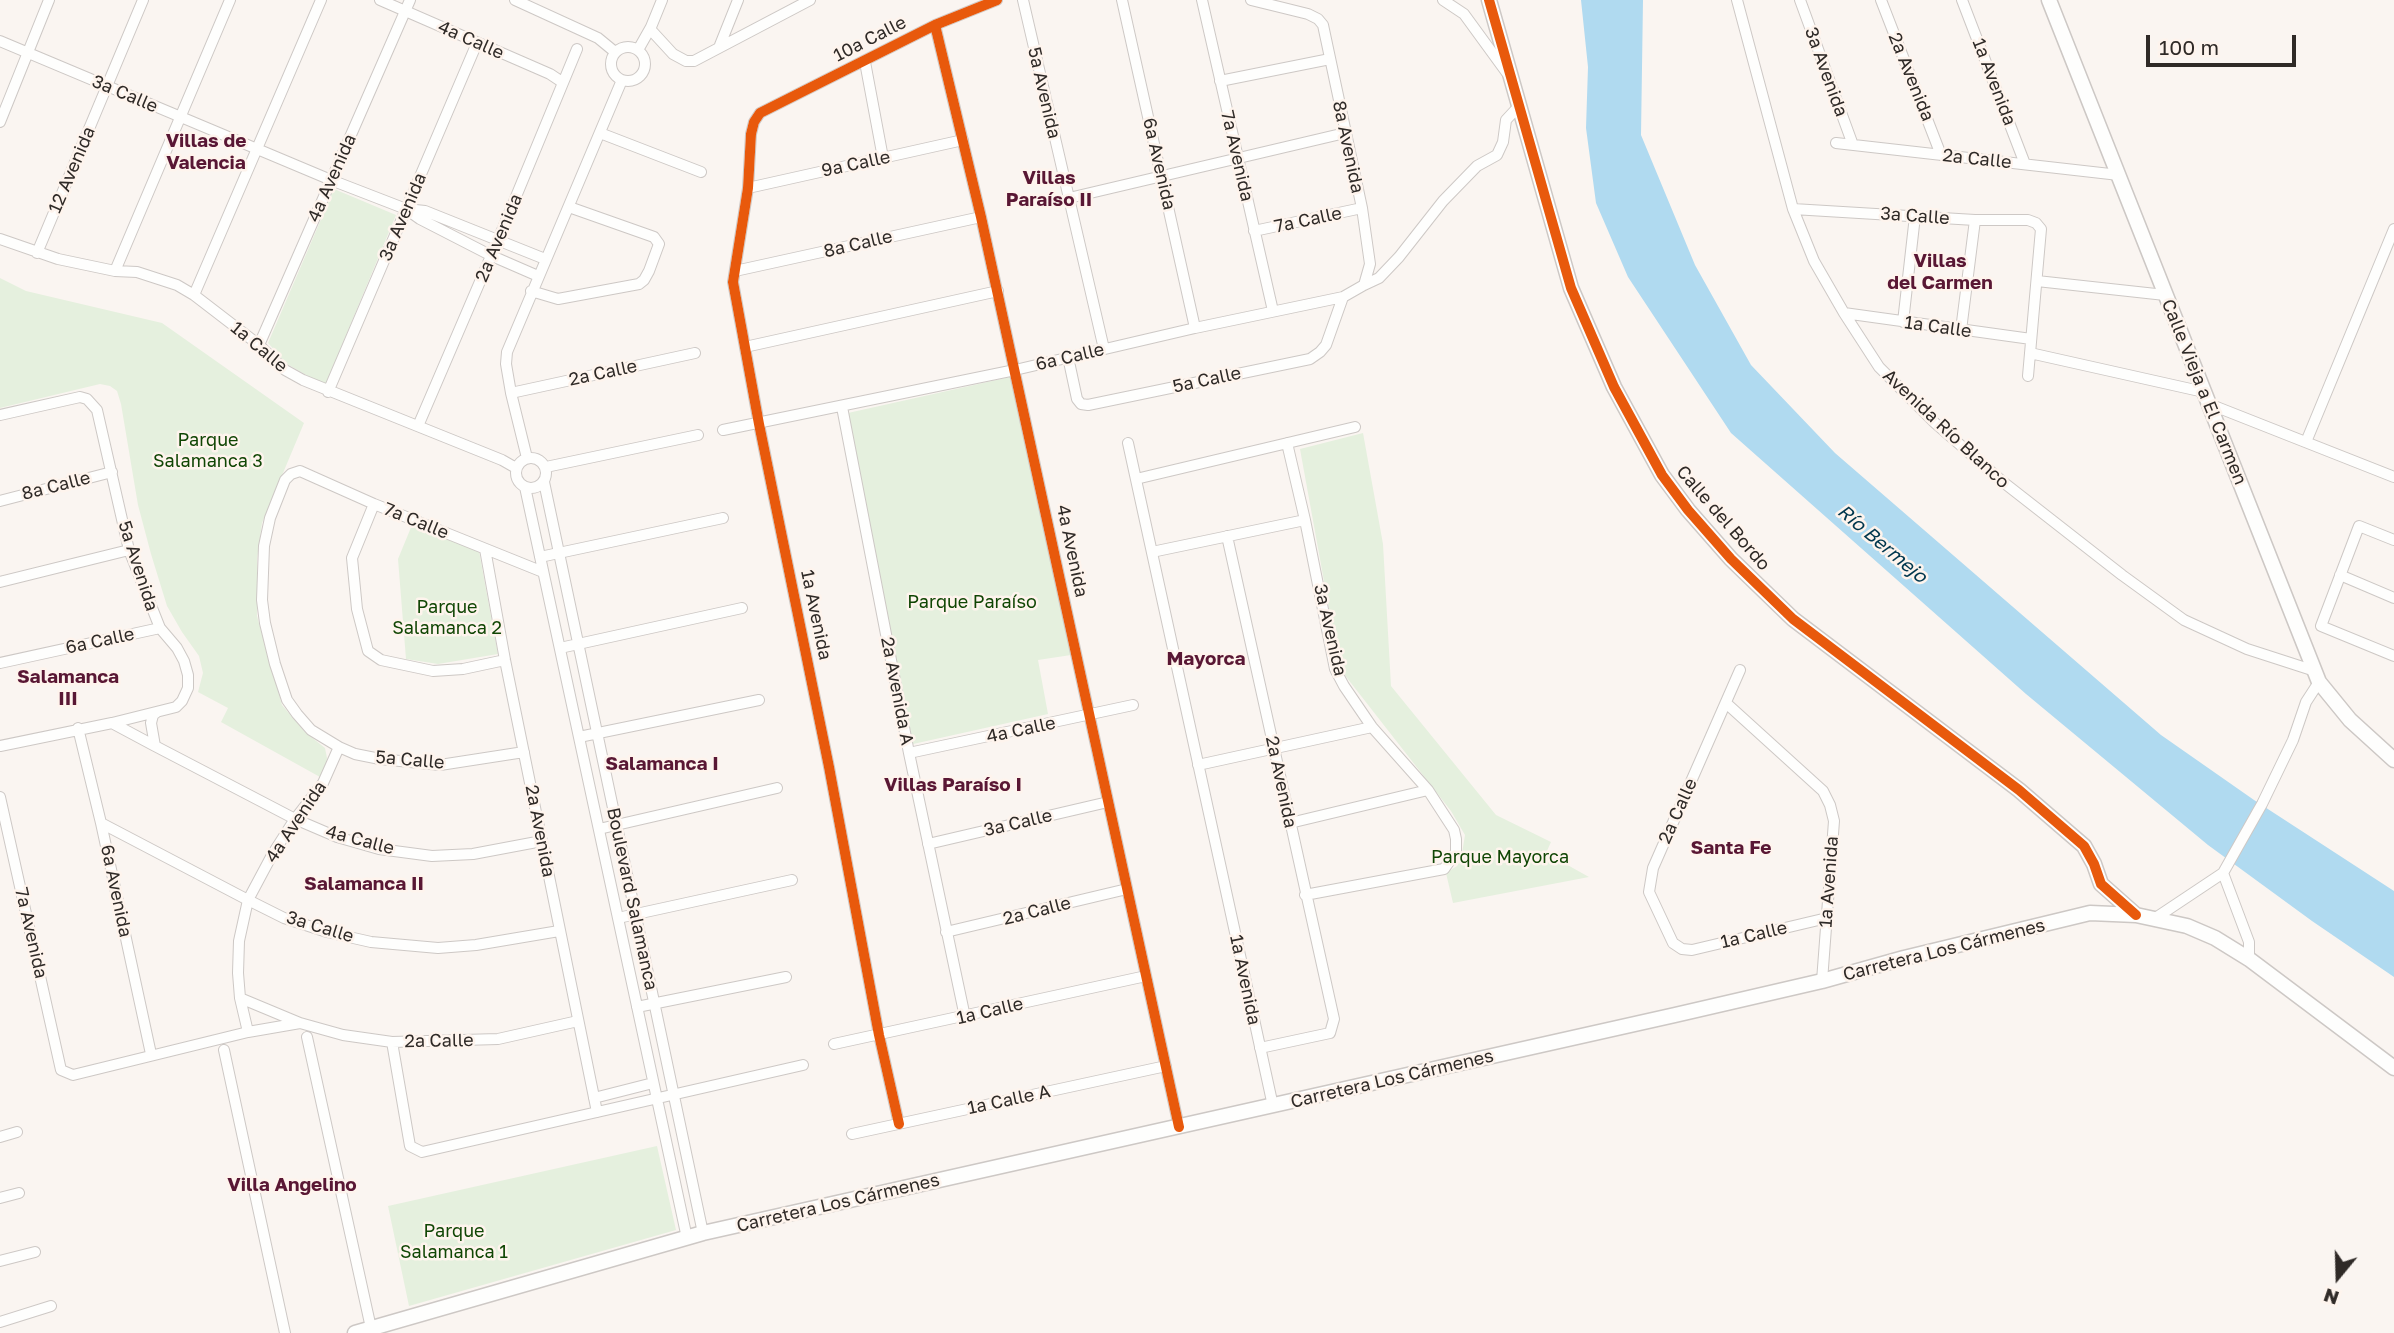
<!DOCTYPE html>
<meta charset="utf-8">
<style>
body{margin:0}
#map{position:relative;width:2394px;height:1333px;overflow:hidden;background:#faf5f1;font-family:"Golos Text",sans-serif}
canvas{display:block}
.north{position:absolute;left:2303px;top:1242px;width:70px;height:70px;-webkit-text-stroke:5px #fef4ed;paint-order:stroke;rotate:199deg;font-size:19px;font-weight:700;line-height:28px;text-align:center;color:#2f2a27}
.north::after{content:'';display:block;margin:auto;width:24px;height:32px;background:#2f2a27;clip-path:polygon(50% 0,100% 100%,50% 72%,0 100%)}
.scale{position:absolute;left:2146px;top:35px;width:150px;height:32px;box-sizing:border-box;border:4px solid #2f2a27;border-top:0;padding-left:9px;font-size:21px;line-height:24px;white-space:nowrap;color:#2f2a27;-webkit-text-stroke:5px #fef4ed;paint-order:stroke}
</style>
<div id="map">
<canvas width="2394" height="1333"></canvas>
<div class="north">N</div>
<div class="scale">100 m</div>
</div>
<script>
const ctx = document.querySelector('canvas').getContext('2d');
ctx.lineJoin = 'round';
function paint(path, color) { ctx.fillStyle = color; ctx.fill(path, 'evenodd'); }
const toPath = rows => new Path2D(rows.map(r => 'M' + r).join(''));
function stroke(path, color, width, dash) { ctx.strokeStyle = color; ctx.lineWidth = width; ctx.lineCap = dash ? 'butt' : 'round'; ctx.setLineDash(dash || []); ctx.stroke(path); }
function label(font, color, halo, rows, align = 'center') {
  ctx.font = font + ' "Golos Text",sans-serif'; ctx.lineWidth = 5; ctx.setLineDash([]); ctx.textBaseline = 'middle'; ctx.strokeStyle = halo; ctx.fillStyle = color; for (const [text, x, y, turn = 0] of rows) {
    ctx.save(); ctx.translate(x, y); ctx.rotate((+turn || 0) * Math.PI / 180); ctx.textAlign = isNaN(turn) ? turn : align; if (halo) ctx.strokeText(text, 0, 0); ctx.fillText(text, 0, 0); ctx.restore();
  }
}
const green = toPath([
 [334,189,396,215,325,386,287,364,268,343],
 [0,278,26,291,162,323,304,423,262,523,257,559,257,616,282,705,305,732,325,748,327,758,326,767,320,777,221,722,228,708,198,692,203,673,199,656,182,632,167,606,151,554,138,505,121,404,117,391,110,386,100,384,0,408],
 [1010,377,1071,655,1038,660,1048,714,913,744,848,413],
 [1363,433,1383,544,1391,686,1496,815,1551,842,1546,853,1589,877,1453,903,1446,873,1457,866,1461,859,1465,835,1451,811,1340,669,1300,449],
 [412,525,479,551,498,654,438,664,406,659,398,559],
 [657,1146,676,1230,409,1306,388,1206]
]);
const water = toPath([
 [1581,0,1643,0,1641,135,1695,265,1751,365,1835,453,2161,735,2254,800,2394,891,2394,977,2312,921,2208,845,2026,694,1731,433,1628,277,1596,203,1586,128,1588,67]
]);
const street = toPath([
 [380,0,550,74,562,82],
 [515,0,598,38,615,52],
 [1023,0,1104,349],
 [1122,0,1195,328],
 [1202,0,1273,311],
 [1443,0,1464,14,1507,73],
 [1737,0,1793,209,1814,261,1844,313,1879,367,1935,423,2003,482,2122,575,2184,620,2247,649,2315,671],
 [1800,0,1853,145],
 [1881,0,1941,155],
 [1962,0,2025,164],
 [935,25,981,217,1179,1127],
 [650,29,673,54,686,61,694,61,810,0],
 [0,41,331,180,406,209,420,219,492,256,538,276],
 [720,45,738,0],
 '611 64a17 17 0 1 1 34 0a17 17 0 1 1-34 0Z',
 [638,50,651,27,662,0],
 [865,62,883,158],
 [1220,81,1330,59],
 [0,122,49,0],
 [600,133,701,172],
 [1836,143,2119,175],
 [748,188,963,140],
 [1069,198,1345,133],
 [406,209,425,211,545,259],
 [1793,209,1975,220,2028,220,2036,223,2041,229,2028,376],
 [1254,231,1362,208],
 [0,239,58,259,115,271,137,272,177,285,194,295,259,345,285,370,303,380,502,460,516,468],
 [37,253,143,0],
 [115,271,230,0],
 [735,271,981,217],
 [2037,281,2165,295],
 [1364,285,1379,278,1399,257,1443,201,1477,166,1497,155,1503,142,1506,120,1519,106],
 [531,291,558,299,639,284,644,280,649,271,659,244,654,237,569,207],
 [194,295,321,0],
 [1844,313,2031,339],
 [1903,322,1915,216],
 [1961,330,1975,220],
 [259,345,410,0],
 [745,347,998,291],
 [2030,353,2204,392],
 [1068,357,1077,399,1081,404,1088,405,1310,359,1320,352,1326,345,1343,297],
 [328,392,477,43],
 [511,393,695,353],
 [2209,404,2394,477],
 [842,407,909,753,965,1017],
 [0,415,80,397,87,399,97,410,129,550,160,628,177,648,184,661,188,675,188,688,182,701,176,707,112,723],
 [418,426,503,228,577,49],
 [723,430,1015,370,1195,328,1343,297,1364,285,1370,264,1362,208,1323,25,1318,19,1308,14,1251,0],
 [2306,442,2394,229],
 [1128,443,1273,1106],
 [1287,443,1305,520,1335,669,1344,686,1372,727,1428,790,1454,830,1456,839,1456,852,1444,869,1305,895],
 '516 473a15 15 0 1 1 30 0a15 15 0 1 1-30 0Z',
 [527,458,511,393,506,364,507,352,622,80],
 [546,467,698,435],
 [1136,479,1355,427],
 [544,482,703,1233],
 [525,487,687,1238],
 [0,501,112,472],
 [374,504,352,558,357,609,368,651,381,660,433,671,463,669,505,660],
 [1227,536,1334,1019,1330,1033,1260,1048],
 [2394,540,2359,526,2321,626,2394,656],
 [485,549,505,660,597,1112],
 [1152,552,1305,520],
 [540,557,723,518],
 [2340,575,2394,598],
 [0,582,129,550],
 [560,648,742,608],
 [0,663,160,628],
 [1740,670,1653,868,1649,892,1673,943,1682,949,1692,950,1827,918],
 [1726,703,1823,791,1830,805,1834,821,1822,981],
 [157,712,153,715,151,723,155,746,295,819,337,837,379,849,432,856,473,854,542,841],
 [78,728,101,823,151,1054],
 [579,737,759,700],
 [0,746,112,723,155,746],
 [339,747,355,754,380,759,440,765,524,752],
 [909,753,1133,705],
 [1198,765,1372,727],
 [0,797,61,1070,73,1075,248,1032,300,1023],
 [101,823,248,900,284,918,327,932,371,942,438,948,476,945,559,931],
 [1290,823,1428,790],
 [599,829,777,788],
 [928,844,1108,802],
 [2223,873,2249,942,2249,959],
 [618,918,792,880],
 [2154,919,2223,873,2262,804,2293,740,2306,702,2319,682],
 [946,932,1127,889],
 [240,998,300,1023,343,1035,392,1042,498,1039,578,1021],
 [637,1007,786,977],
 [248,1032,240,998,238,973,239,941,248,900,272,855,295,819,323,783,339,747,311,730,297,714,287,700,275,664,265,623,262,600,264,546,270,518,285,480,291,474,300,471,374,504,543,572],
 [307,1037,371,1328],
 [392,1042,410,1146,422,1152,803,1065],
 [834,1044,1146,976],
 [224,1050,285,1333],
 [594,1098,653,1083],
 [899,1124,879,1035,829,767,759,424,733,282,748,188,751,134,754,122,760,113,935,25,997,0],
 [852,1134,1166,1066],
 [0,1137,17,1132],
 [0,1198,19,1193],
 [0,1261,35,1252],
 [0,1322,51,1306]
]);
const secondary = toPath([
 [1489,0,1571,288,1614,387,1662,475,1688,510,1731,559,1793,619,2019,790,2084,846,2094,864,2101,884,2136,915],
 [2049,0,2319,682,2350,720,2394,760],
 [355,1333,703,1233,1675,1015,1822,981,1904,958,2090,913,2136,915,2187,926,2215,938,2249,959,2394,1068]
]);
const cycleway = toPath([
 [1489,0,1571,288,1614,387,1662,475,1688,510,1731,559,1793,619,2019,790,2084,846,2094,864,2101,884,2136,915],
 [935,25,981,217,1179,1127],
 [899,1124,879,1035,829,767,759,424,733,282,748,188,751,134,754,122,760,113,935,25,997,0]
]);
const streetNames = [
 ["10a Calle",870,39,-27],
 ["4a Calle",471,40,24],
 ["3a Avenida",1826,72,70],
 ["2a Avenida",1911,77,68],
 ["1a Avenida",1994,82,69],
 ["5a Avenida",1044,93,77],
 ["3a Calle",125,94,23],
 ["8a Avenida",1348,147,78],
 ["7a Avenida",1237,156,77],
 ["2a Calle",1977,159,6],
 ["9a Calle",856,164,-12],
 ["6a Avenida",1159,164,77],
 ["12 Avenida",72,170,-67],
 ["4a Avenida",332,178,-66],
 ["3a Calle",1915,216,4],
 ["3a Avenida",403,217,-67],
 ["7a Calle",1308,220,-12],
 ["2a Avenida",499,238,-67],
 ["8a Calle",858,244,-13],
 ["1a Calle",1938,327,8],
 ["1a Calle",259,347,40],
 ["6a Calle",1070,357,-13],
 ["2a Calle",603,373,-12],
 ["5a Calle",1207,380,-12],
 ["Calle Vieja a El Carmen",2204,392,68],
 ["Avenida Río Blanco",1946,429,43],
 ["8a Calle",56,486,-14],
 ["Calle del Bordo",1723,518,49],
 ["7a Calle",416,521,22],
 ["4a Avenida",1072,551,78],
 ["5a Avenida",138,566,72],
 ["1a Avenida",816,615,78],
 ["3a Avenida",1330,630,77],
 ["6a Calle",100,641,-12],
 ["2a Avenida A",897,691,79],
 ["4a Calle",1021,730,-12],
 ["5a Calle",410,760,5],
 ["2a Avenida",1281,782,78],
 ["2a Calle",1678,811,-66],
 ["4a Avenida",296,822,-56],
 ["3a Calle",1018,823,-13],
 ["2a Avenida",540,831,79],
 ["4a Calle",360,840,15],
 ["1a Avenida",1829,882,-86],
 ["6a Avenida",116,891,78],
 ["Boulevard Salamanca",632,899,78],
 ["2a Calle",1037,911,-14],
 ["3a Calle",320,927,17],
 ["7a Avenida",31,933,77],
 ["1a Calle",1754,935,-13],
 ["Carretera Los Cármenes",1944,950,-14],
 ["1a Avenida",1245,980,78],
 ["1a Calle",990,1011,-13],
 ["2a Calle",439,1041,-1],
 ["Carretera Los Cármenes",1392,1079,-13],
 ["1a Calle A",1009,1100,-12],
 ["Carretera Los Cármenes",838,1203,-13]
];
const parkNames = [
 ["Parque",208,440],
 ["Salamanca 3",208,461],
 ["Parque Paraíso",972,602],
 ["Parque",447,607],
 ["Salamanca 2",447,628],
 ["Parque Mayorca",1500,857],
 ["Parque",454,1231],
 ["Salamanca 1",454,1252]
];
const neighbourhoodNames = [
 ["Villas de",206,141],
 ["Valencia",206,163],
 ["Villas",1049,178],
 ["Paraíso II",1049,200],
 ["Villas",1940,261],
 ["del Carmen",1940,283],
 ["Mayorca",1206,659],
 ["Salamanca",68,677],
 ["III",68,699],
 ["Salamanca I",662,764],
 ["Villas Paraíso I",953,785],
 ["Santa Fe",1731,848],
 ["Salamanca II",364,884],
 ["Villa Angelino",292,1185]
];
const waterNames = [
 ["Río Bermejo",1882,544,40]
];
paint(green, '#e5f0de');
paint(water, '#b0daf0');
stroke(street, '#cdc8c5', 12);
stroke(secondary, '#cdc8c5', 17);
stroke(street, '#fefefd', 10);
stroke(secondary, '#fefefd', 14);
stroke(cycleway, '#e8590c', 10);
label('18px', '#2f2a27', '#fef4ed', streetNames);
label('18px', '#104604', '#fef4ed', parkNames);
label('bold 19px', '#591734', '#fef4ed', neighbourhoodNames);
label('italic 19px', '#00374e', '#fef4ed', waterNames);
</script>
